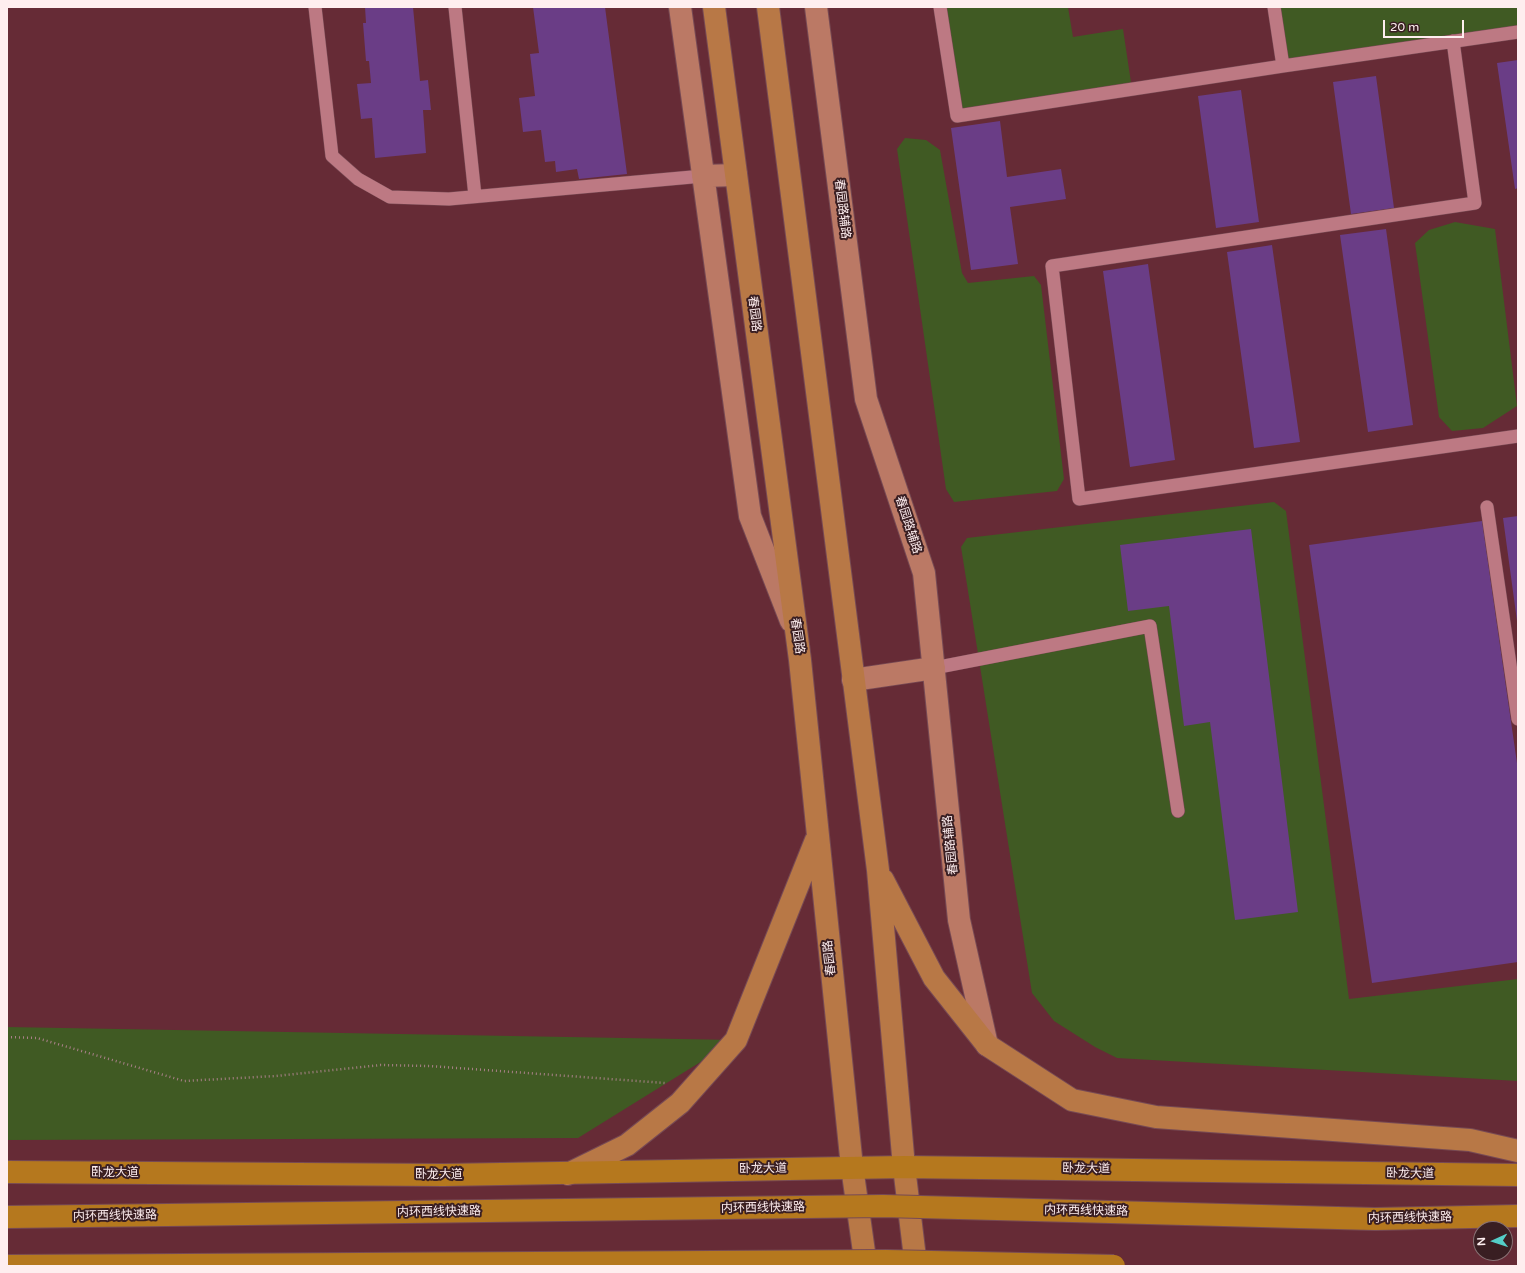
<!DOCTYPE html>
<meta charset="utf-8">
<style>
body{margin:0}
#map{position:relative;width:1525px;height:1273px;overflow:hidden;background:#662b36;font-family:"Varela Round",sans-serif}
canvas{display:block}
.frame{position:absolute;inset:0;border:8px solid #feeeef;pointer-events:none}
.north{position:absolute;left:1473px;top:1221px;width:40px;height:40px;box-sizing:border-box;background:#391e22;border:1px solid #887174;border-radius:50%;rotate:267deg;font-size:11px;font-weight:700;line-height:16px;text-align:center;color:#feeeef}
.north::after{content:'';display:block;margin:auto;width:14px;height:18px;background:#54cdc7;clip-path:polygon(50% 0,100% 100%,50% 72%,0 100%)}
.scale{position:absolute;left:1383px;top:20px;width:81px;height:18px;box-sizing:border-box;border:2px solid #feeeef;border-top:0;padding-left:5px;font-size:12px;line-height:14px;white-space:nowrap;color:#feeeef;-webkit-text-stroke:3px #391e22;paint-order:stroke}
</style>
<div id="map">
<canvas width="1525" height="1273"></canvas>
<div class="frame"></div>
<div class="north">N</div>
<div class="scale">20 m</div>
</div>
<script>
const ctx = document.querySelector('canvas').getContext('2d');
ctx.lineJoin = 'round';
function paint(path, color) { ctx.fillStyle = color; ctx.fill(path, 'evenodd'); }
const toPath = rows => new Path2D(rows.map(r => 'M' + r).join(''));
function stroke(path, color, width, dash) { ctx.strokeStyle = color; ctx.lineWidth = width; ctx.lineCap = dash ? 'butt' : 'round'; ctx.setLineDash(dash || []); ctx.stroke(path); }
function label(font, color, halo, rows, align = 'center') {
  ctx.font = font + ' "Varela Round","Noto Sans SC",sans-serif'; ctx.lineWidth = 4; ctx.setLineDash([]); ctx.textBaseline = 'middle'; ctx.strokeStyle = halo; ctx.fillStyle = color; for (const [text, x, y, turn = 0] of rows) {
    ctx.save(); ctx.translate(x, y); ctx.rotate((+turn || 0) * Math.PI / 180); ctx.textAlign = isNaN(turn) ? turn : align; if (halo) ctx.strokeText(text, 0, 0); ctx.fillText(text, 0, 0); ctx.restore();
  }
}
const green = toPath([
 [940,7,1068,7,1073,37,1123,29,1132,89,957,116],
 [1274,7,1518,7,1518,32,1283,66],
 [905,138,926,140,940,150,962,273,968,283,1034,276,1041,285,1064,479,1057,491,954,502,946,489,897,149],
 [1455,222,1495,229,1517,406,1483,428,1452,431,1439,417,1415,243,1429,230],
 [1274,502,1286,511,1349,999,1518,979,1518,1081,1117,1058,1095,1047,1054,1021,1032,993,961,547,967,538],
 [7,1027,736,1040,578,1138,7,1140]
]);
const building = toPath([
 [365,7,413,7,420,81,428,80,431,110,423,110,426,153,375,158,372,118,361,119,357,84,371,83,369,61,366,61,363,23,366,23],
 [533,7,605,7,627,174,579,179,577,169,556,172,555,161,545,162,541,130,523,132,519,98,535,96,530,54,539,53],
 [1518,60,1518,188,1515,189,1497,63],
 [1376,76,1394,208,1351,214,1333,82],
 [1241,90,1259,222,1216,228,1198,96],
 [1000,121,1007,177,1061,169,1066,199,1010,207,1018,264,971,270,951,128],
 [1386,229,1413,425,1368,432,1340,235],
 [1272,245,1300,442,1254,448,1227,252],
 [1148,264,1175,460,1130,467,1103,271],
 [1518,516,1518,621,1517,621,1503,518],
 [1482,521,1518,770,1518,962,1372,983,1309,545],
 [1251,529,1298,912,1235,920,1210,722,1184,726,1169,606,1128,611,1120,545]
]);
const path = toPath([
 [7,1037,37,1038,184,1081,276,1076,381,1065,430,1066,665,1083]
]);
const lane = toPath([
 [315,7,332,156,358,179,390,197,449,199,703,176],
 [455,7,475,196],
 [940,7,957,116,1283,66],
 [1274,7,1283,66,1518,32],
 [1453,41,1475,203,1052,266,1079,499,1518,436],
 [1487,507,1518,719],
 [934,668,1150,626,1178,811]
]);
const secondary = toPath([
 [680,7,750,516,791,621],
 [816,7,866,399,924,573,959,920,987,1045],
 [703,176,736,175],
 [853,680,934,668]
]);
const primary = toPath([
 [714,7,800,660,852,1167,866,1266],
 [768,7,878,870,904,1167,916,1266],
 [883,880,934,978,987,1045,1072,1100,1156,1117,1470,1140,1518,1151],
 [568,1174,627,1145,680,1103,736,1040,816,840]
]);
const highway = toPath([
 [7,1172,444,1175,904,1167,1518,1175]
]);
const highwayBridge = toPath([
 [7,1217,883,1206,1375,1219,1518,1216],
 [7,1266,886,1261,1114,1266]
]);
const streetNames = [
 ["春园路辅路",842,209,83],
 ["春园路",754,314,83],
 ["春园路辅路",908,525,72],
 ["春园路",797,636,82],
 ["春园路辅路",951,845,-96],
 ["春园路",830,958,-96],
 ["卧龙大道",763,1169,-1],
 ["卧龙大道",1086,1169,1],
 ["卧龙大道",115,1173],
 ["卧龙大道",1410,1174,1],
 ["卧龙大道",439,1175],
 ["内环西线快速路",763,1208,-1],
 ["内环西线快速路",1086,1211,1],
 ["内环西线快速路",439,1212,-1],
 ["内环西线快速路",115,1216,-1],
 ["内环西线快速路",1410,1218,-1]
];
paint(green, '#405a23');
paint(building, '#6a3d86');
stroke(lane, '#774a54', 14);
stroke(secondary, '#774a54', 24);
stroke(primary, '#774a54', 24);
stroke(highway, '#774a54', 24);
stroke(path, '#a98188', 2.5, [1, 3]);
stroke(lane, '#bd7983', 13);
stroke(secondary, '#bb7965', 22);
stroke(primary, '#b87846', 22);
stroke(highway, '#b5781e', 22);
stroke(highwayBridge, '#774a54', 24, []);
stroke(highwayBridge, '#b5781e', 22);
label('12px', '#feeeef', '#391e22', streetNames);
</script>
